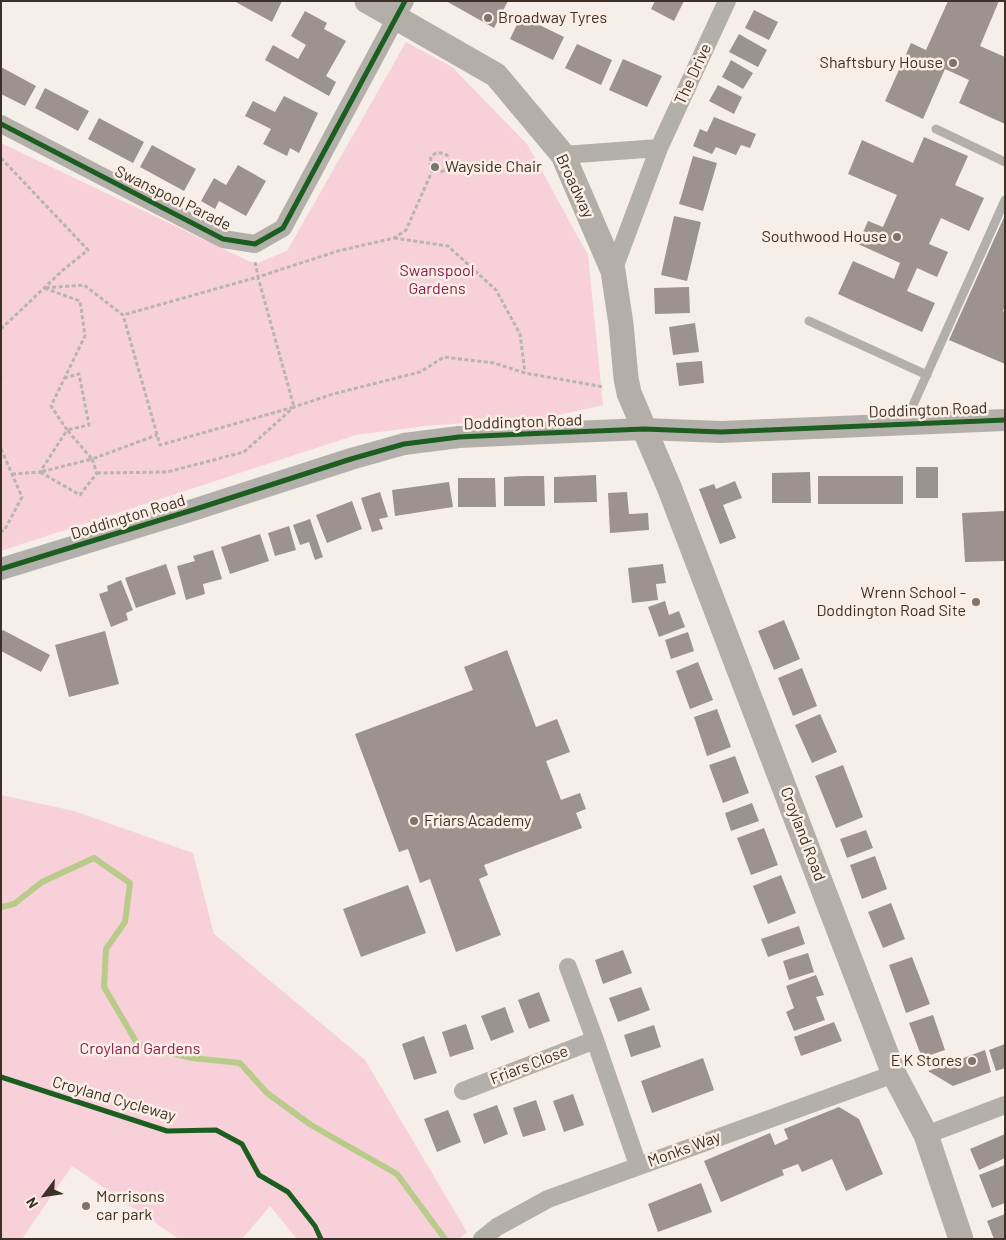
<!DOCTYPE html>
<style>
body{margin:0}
#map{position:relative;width:1006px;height:1240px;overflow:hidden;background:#f6efe9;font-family:Barlow,sans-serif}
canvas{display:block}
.frame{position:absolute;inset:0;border:2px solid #3d3127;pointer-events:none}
.north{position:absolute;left:20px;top:1170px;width:50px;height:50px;-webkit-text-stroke:4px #fbeee4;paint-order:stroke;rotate:239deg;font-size:14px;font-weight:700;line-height:20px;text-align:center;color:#3d3127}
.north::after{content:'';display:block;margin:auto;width:18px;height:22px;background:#3d3127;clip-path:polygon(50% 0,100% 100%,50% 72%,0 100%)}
</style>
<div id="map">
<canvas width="1006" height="1240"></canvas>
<div class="frame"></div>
<div class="north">N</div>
</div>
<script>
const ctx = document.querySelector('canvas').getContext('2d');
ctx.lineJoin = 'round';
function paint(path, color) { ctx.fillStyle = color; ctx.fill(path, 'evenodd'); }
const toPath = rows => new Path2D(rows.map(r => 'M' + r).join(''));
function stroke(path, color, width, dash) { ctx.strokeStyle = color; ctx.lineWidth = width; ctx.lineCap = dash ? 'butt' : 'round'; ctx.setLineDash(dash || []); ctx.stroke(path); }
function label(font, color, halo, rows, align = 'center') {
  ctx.font = font + ' Barlow,sans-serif'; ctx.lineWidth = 5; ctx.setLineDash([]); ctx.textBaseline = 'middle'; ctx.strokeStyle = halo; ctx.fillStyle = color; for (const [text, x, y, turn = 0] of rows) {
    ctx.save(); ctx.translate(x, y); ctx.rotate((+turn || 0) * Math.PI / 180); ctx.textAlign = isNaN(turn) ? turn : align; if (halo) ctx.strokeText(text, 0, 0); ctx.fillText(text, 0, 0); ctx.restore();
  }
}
const green = toPath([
 [406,42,452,67,527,144,588,255,603,405,549,417,425,426,356,435,1,551,1,143,255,264,287,251],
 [1,795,74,811,193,853,214,934,365,1060,467,1232,459,1239,297,1239,270,1206,242,1239,179,1239,72,1166,22,1239,4,1239,1,1237]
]);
const stream = toPath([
 [1,907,14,904,42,882,94,858,130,883,125,922,106,949,104,987,138,1045,192,1058,240,1063,267,1093,311,1125,397,1174,445,1239]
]);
const building = toPath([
 [234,1,282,1,272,22],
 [446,1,508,1,494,28],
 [655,1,684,1,674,21,651,9],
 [948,1,999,1,980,46,1005,57,1005,124,959,103,969,80,945,69,923,119,885,101,911,43,926,50],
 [754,10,778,22,769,40,745,28],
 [305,11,327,23,324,29,346,41,326,76,336,82,329,96,265,60,273,45,298,59,306,45,291,36],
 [521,16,564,37,553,60,510,39],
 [739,34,767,50,758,67,729,52],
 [577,44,612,60,601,85,565,68],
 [623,59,662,76,647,107,609,90],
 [731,60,753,73,743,89,722,77],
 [1,67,36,86,25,106,1,94],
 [718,85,742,97,734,114,709,101],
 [45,88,89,111,78,131,35,108],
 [284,96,318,113,299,153,290,148,287,156,263,144,271,129,245,116,253,101,275,112],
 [714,117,756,134,750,148,741,145,736,155,716,147,712,154,693,146,700,129,707,132],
 [99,118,144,142,133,163,88,139],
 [924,137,968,156,955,185,984,198,969,231,941,218,929,244,948,252,937,277,917,268,907,291,935,303,922,332,838,294,853,261,894,279,900,263,858,244,868,221,883,227,897,195,848,174,862,140,913,163],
 [152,145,196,169,184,191,140,167],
 [693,156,717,163,703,211,679,204],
 [238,165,266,181,246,216,219,201,215,209,201,201,214,178,226,185],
 [1005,215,1005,306,1003,311,1005,312,1005,364,949,340],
 [674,216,701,222,687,281,661,275],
 [689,287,690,313,655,314,654,288],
 [695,323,699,352,673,355,669,327],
 [702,361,704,383,679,386,676,363],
 [916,467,938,467,938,498,916,498],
 [810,472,811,503,772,503,772,473],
 [596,475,597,502,554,503,554,477],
 [524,476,544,476,545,506,504,506,504,477],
 [818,476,903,476,903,504,818,504],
 [458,478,495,478,496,507,458,507],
 [735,481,742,498,723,505,736,538,720,544,699,489,714,484,716,489],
 [449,482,453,507,395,516,392,490],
 [380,492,388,517,379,519,383,529,372,532,361,498],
 [627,492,629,514,648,513,649,530,610,533,608,493],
 [352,501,362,529,327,543,316,515],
 [1005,511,1005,561,965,562,962,513],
 [310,519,323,557,315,560,309,542,300,545,293,525],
 [289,526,296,550,275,556,268,533],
 [260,534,269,561,230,574,221,547],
 [213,550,222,579,203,584,205,594,186,600,177,566,195,561,193,556],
 [166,564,176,594,136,608,125,578],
 [663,564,666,583,656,584,658,600,632,603,628,568],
 [121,580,133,610,126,613,128,620,111,627,99,594,108,591,107,586],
 [665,601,669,615,679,611,685,627,659,637,648,607],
 [784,620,800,659,774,670,758,631],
 [3,630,50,655,41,672,1,651,1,632],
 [105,631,119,684,69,697,55,645],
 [688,632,694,651,671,659,665,640],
 [507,650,536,727,557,719,570,752,546,761,561,800,580,793,586,809,576,813,582,828,484,865,488,875,479,879,501,935,456,952,430,879,420,883,408,849,399,852,355,734,473,690,464,667],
 [698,662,713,700,690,709,676,671],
 [802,668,817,706,793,716,778,678],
 [717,709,731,747,707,756,694,717],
 [820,714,837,752,812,763,795,725],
 [735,756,749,793,723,803,709,765],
 [843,765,863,817,836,828,815,776],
 [752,803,759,821,731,831,725,813],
 [764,828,778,865,751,875,737,838],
 [866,830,873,848,847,858,840,839],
 [875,856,887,889,862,899,850,865],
 [781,875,796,913,768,924,753,886],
 [408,885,426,933,361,957,343,909],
 [891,903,905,939,883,948,868,912],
 [799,926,805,944,768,957,761,939],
 [623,950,632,973,603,984,595,960],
 [808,953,814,972,789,980,783,961],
 [912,957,930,1004,906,1013,889,965],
 [816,975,824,995,816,997,825,1020,794,1031,786,1012,794,1008,786,986],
 [641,987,650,1010,618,1022,609,998],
 [539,992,550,1021,529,1029,518,1000],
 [505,1007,514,1032,491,1041,481,1016],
 [933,1015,945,1050,922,1058,909,1023],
 [834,1022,842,1041,801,1056,794,1037],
 [466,1024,474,1049,450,1057,442,1032],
 [654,1025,661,1047,631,1057,624,1035],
 [424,1036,437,1073,414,1080,402,1044],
 [1005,1044,1005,1068,996,1071,989,1050],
 [985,1050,991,1072,953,1086,928,1071],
 [703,1058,714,1090,652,1113,641,1081],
 [573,1094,584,1125,564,1132,553,1101],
 [536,1100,546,1130,523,1137,513,1108],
 [497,1105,508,1134,484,1144,473,1114],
 [839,1107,859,1119,883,1174,846,1191,832,1159,802,1172,798,1164,782,1170,784,1175,721,1202,704,1161,770,1133,775,1145,788,1139,784,1129],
 [448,1110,461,1142,437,1152,424,1119],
 [1005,1134,1005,1158,979,1170,970,1149],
 [1005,1165,1005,1203,992,1208,979,1175],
 [701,1183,712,1212,658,1232,648,1204],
 [1005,1214,1005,1239,994,1239,987,1221]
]);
const path = toPath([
 [1,158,88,250,63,270,1,329],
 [394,238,448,246,496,290,520,334,525,373],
 [255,262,258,277,338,251,394,238,406,230,433,169,430,164,431,157,436,153,441,153,447,155,449,160,447,169,441,172,433,169],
 [1,376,1,377],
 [64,378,79,374,89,425,67,430,92,459,157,435],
 [1,449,22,497,4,531,1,531],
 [92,459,97,473,80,495,40,472,92,459],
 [97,473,167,472,244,452,294,407,333,394,420,372,444,357,494,363,525,373,604,387],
 [12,474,40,472,67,430,51,406,85,336,80,301,44,288,84,285,123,315,160,445,294,407,258,277,123,315]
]);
const service = toPath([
 [936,129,1005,162],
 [809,321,927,375],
 [905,423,1005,200]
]);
const minor = toPath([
 [1,124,223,239,255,244,283,228,405,1],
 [563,155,659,148,727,1],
 [613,271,659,148],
 [568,967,595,1040],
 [463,1091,595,1040,638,1165],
 [926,1135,1005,1105],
 [482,1239,497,1227,548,1199,894,1074]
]);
const tertiary = toPath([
 [1,569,196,509,351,459,404,444,459,437,524,434,644,429,721,432,1005,420]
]);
const secondary = toPath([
 [367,1,496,75,563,155,613,271,621,324,626,378,629,393,669,487,894,1074,926,1135,961,1239]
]);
const cycleway = toPath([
 [1,124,223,239,255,244,283,228,405,1],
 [1,569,196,509,351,459,404,444,459,437,524,434,644,429,721,432,1005,420],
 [1,1077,167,1131,216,1130,242,1144,259,1175,288,1192,315,1226,321,1239]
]);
const markers = [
 [488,18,5,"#7e746b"],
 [953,63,5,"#7e746b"],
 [435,167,5,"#7e746b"],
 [897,237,5,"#7e746b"],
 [976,602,5,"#7e746b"],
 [414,821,5,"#7e746b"],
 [972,1061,5,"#7e746b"],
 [86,1206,5,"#7e746b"]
];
const poiNames = [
 ["Broadway Tyres",498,18],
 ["Shaftsbury House",943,63,"right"],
 ["Wayside Chair",445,167],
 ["Southwood House",887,237,"right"],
 ["Wrenn School -",966,593,"right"],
 ["Doddington Road Site",966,611,"right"],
 ["Friars Academy",424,821],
 ["E K Stores",962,1061,"right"],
 ["Morrisons",96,1197],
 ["car park",96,1215]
];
const streetNames = [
 ["The Drive",693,74,-65],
 ["Broadway",575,186,65],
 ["Swanspool Parade",173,198,26],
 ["Doddington Road",928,410,-2],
 ["Doddington Road",523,422,-2],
 ["Doddington Road",128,517,-17],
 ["Croyland Road",803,834,69],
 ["Friars Close",529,1065,-21],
 ["Croyland Cycleway",114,1099,16],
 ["Monks Way",684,1149,-20]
];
const parkNames = [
 ["Swanspool",437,271],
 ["Gardens",437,289],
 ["Croyland Gardens",140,1049]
];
paint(green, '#f7d0da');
stroke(stream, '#b9cb89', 6);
paint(building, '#9c928e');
stroke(path, '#b8b4b0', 3, [4, 2.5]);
stroke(service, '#b3b0ab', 9);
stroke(minor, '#b3b0ab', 18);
stroke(tertiary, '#b3b0ab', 22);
stroke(secondary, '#b3aea8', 25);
stroke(cycleway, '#1b5e20', 5);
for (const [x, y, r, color] of markers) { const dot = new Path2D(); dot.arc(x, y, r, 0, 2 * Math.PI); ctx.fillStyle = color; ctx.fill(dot); stroke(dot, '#fbeee4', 2); }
label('16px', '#3d3127', '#fbeee4', poiNames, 'left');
label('16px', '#3d3127', '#fbeee4', streetNames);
label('16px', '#8b1d53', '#fbeee4', parkNames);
</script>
